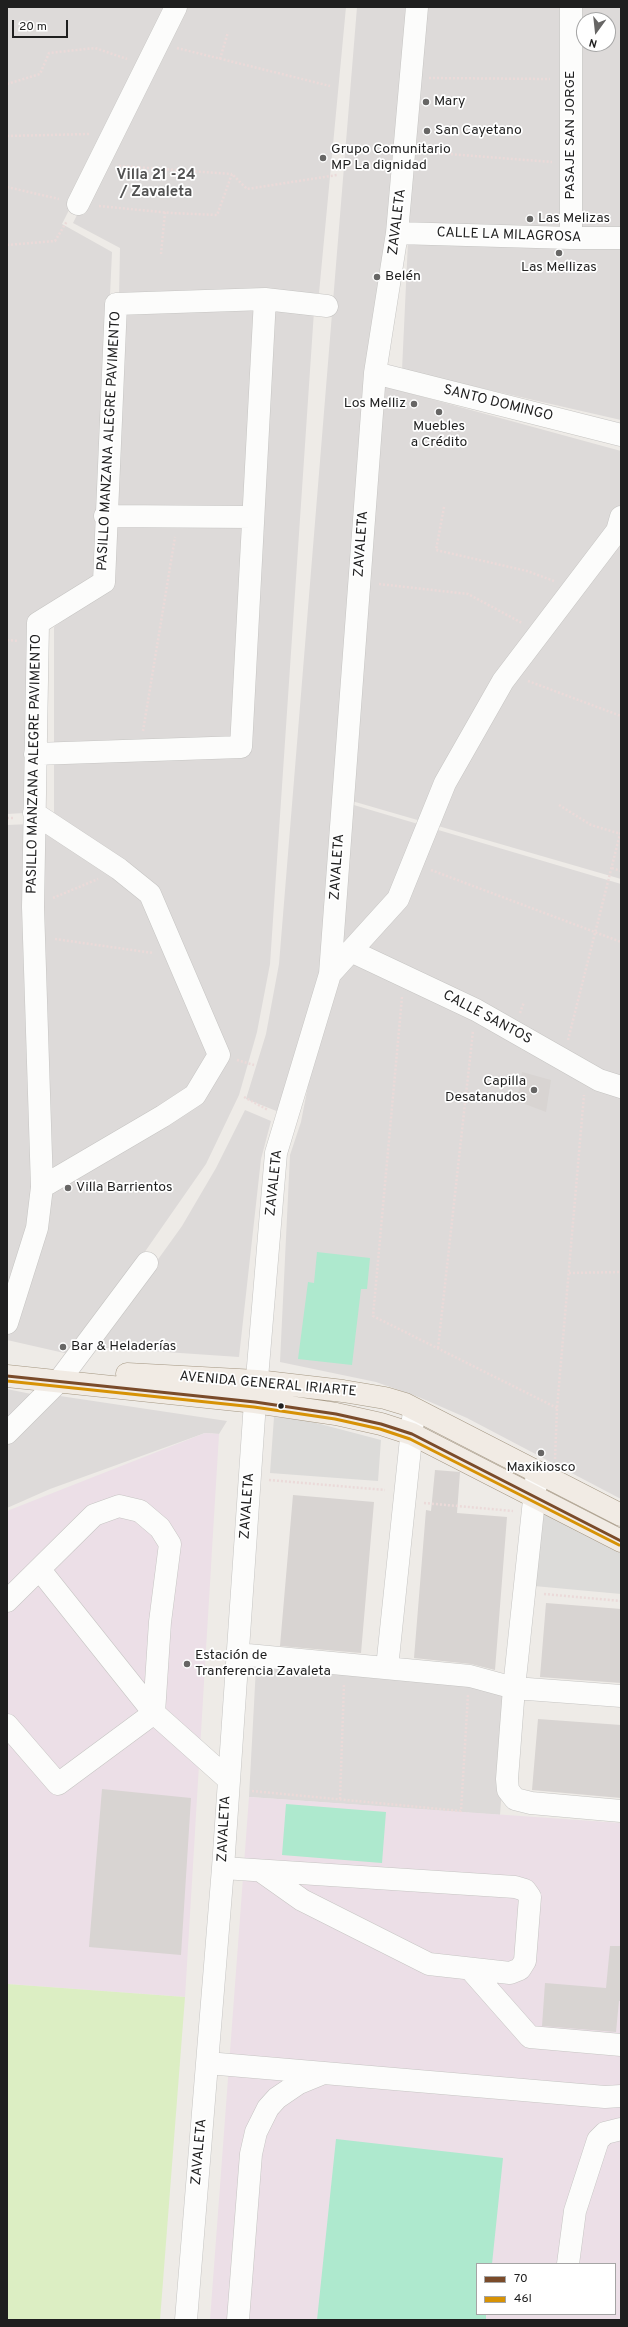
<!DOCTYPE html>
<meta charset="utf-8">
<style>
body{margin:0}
#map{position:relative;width:628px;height:2327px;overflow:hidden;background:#eeebe7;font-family:Overpass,sans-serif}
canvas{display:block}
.frame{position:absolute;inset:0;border:8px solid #1f1f1f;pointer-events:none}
.legend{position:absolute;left:476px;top:2263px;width:140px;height:52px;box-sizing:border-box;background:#fff;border:1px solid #a5a5a5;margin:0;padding:5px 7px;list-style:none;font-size:12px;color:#1f1f1f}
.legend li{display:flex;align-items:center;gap:8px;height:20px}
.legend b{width:20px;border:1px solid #a5a5a5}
.north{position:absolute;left:576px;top:12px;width:40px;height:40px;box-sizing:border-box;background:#fff;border:1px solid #a5a5a5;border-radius:50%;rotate:195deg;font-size:11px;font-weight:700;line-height:16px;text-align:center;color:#1f1f1f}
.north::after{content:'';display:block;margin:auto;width:14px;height:18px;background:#676665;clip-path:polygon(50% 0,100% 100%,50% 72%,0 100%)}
.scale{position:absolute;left:12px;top:20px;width:56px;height:18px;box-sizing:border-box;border:2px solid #1f1f1f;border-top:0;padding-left:5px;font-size:12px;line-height:14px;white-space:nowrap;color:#1f1f1f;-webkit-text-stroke:3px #fff;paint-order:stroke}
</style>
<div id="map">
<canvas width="628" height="2327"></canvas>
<div class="frame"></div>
<ul class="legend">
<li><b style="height:5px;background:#7a4b2a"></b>70</li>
<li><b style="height:5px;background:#d79205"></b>46I</li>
</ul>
<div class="north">N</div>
<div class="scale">20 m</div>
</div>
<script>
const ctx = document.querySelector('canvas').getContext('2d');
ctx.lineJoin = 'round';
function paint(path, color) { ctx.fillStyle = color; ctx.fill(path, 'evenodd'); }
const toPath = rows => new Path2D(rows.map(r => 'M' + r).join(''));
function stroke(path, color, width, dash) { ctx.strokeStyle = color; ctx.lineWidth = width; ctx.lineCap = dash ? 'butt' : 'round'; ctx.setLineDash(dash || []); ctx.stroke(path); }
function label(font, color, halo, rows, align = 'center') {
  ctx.font = font + ' Overpass,sans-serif'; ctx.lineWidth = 3.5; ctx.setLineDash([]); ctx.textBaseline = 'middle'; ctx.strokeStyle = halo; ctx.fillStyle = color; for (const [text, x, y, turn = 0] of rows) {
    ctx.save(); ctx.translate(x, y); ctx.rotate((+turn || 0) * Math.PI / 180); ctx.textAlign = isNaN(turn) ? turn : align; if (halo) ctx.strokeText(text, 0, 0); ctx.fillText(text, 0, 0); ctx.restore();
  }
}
const residential = toPath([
 [7,7,171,7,62,224,112,252,97,577,41,620,41,812,7,814],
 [181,7,346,7,319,293,119,298,120,248,73,223],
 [357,7,406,7,380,370,329,938,284,1114,246,1099,266,1034,279,964],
 [422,7,621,7,621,420,402,370,416,71],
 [584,20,608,20,608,44,584,44],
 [120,309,314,311,270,964,257,1032,239,1095,206,1164,73,1355,7,1340,7,825,54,823,54,627,111,586],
 [383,386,621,451,621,879,345,799],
 [347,803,621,884,621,1089,337,940],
 [334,950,489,1022,621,1098,621,1499,467,1418,421,1398,376,1382,280,1362,290,1155,301,1122],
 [245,1110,271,1121,261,1159,239,1357,92,1347,131,1297,182,1226,216,1168],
 [7,1389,36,1395,7,1423],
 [60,1396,227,1421,219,1434,205,1433,50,1489,7,1508,7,1444],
 [256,1667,510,1684,500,1815,249,1797]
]);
const industrial = toPath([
 [205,1433,219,1434,185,1997,7,1984,7,1511],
 [249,1797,621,1823,621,2320,210,2320],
 [477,2264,615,2264,615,2314,477,2314]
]);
const grass = toPath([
 [7,1984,185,1997,160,2320,7,2320]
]);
const pitch = toPath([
 [317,1252,370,1258,367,1289,361,1289,352,1365,298,1359,308,1282,314,1283],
 [286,1804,386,1812,382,1863,282,1855],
 [336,2139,503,2158,492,2264,477,2264,477,2314,486,2314,486,2320,317,2320]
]);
const parking = toPath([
 [274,1417,305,1420,381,1440,378,1481,270,1473],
 [541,1508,621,1549,621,1594,534,1586]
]);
const building = toPath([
 [522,1072,551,1080,546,1112,517,1101],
 [435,1470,460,1472,457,1513,507,1517,495,1670,471,1664,414,1658,426,1510,431,1511],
 [293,1495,374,1502,361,1653,280,1646],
 [546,1603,621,1609,621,1683,540,1677],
 [538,1719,621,1725,621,1798,532,1790],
 [102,1789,191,1798,181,1955,89,1947],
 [610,1946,621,1946,621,2001,619,2001,616,2032,542,2026,545,1983,606,1988]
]);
const path = toPath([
 [177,48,330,86],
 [220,59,228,32],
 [429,78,550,79],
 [7,84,40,74,49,53,95,48,127,59],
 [7,136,90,134],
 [423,152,552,162],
 [119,166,232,174],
 [7,187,59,199],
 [99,206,171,213,217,215,232,174,247,189,337,175],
 [7,245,55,241,67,221],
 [161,254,165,212],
 [444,507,436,550,527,571,554,581],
 [379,584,468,594,522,623],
 [7,640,19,641],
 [528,681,621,716],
 [143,731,175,537],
 [559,805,591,825,621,834],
 [7,818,14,818],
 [612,868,621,871],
 [431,870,621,942],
 [53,898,98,879],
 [55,939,153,953],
 [402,997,373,1316,557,1408],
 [520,1013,524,1002],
 [568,1040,621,830],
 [237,1060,254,1065],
 [244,1097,268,1110],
 [569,1273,621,1272],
 [438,1348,473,1031],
 [555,1459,557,1408,584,1095],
 [269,1480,385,1490],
 [424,1503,513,1511],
 [544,1594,621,1601],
 [252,1791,461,1811,468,1695],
 [340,1799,344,1684]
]);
const minor = toPath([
 [78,204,176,7],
 [397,233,571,238,621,238],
 [571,238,571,7],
 [375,373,621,435],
 [105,516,253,517],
 [35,754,241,747,265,299],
 [34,813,119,869,150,894,219,1055,195,1095,163,1116,42,1187],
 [351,951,476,1010,599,1080,621,1087],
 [330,974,398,899,445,783,503,681,617,531,621,517],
 [7,1323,37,1228,42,1187,33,907,38,623,104,582,116,304,265,299,327,306],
 [7,1433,58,1382,147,1263],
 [537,1472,514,1688,507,1779,508,1790,515,1799,531,1803,621,1811],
 [40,1570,154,1713,228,1779],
 [7,1601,94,1515,119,1506,140,1511,160,1528,170,1544,160,1622,154,1713,58,1784,7,1725],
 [237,1654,470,1676,514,1688,621,1696],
 [387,1668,414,1410],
 [223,1868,515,1887,525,1890,530,1897,525,1961,520,1969,510,1973,429,1964,302,1900,261,1871],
 [470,1969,530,2037,621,2045],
 [207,2063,605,2097,621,2096],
 [568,2264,575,2211,598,2140,605,2133,621,2129],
 [186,2320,223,1868,255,1402,276,1153,330,974,375,373,397,233,417,7],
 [238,2320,251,2154,256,2132,268,2108,277,2098,299,2083,321,2074]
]);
const major = toPath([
 [127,1374,257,1381,343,1391,385,1398,405,1404,621,1515],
 [7,1376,255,1402,336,1414,381,1424,412,1434,621,1541]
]);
const bus1 = toPath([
 [7,1376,255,1402,336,1414,381,1424,412,1434,621,1541]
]);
const bus2 = toPath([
 [7,1381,254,1407,335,1419,380,1429,410,1439,619,1545]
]);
const markers = [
 [426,102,4,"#676665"],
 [427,131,4,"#676665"],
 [323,158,4,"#676665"],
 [530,219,4,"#676665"],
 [559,253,4,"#676665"],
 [377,277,4,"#676665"],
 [414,404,4,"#676665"],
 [439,412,4,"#676665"],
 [534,1090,4,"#676665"],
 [68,1188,4,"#676665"],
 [63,1347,4,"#676665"],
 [281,1406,3.5,"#1f1f1f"],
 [541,1453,4,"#676665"],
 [187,1664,4,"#676665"]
];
const poiNames = [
 ["Mary",434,102],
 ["San Cayetano",435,131],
 ["Grupo Comunitario",331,150],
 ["MP La dignidad",331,166],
 ["Las Melizas",538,219],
 ["Las Mellizas",559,268,"center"],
 ["Belén",385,277],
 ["Los Melliz",406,404,"right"],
 ["Muebles",439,427,"center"],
 ["a Crédito",439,443,"center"],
 ["Capilla",526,1082,"right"],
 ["Desatanudos",526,1098,"right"],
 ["Villa Barrientos",76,1188],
 ["Bar & Heladerías",71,1347],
 ["Maxikiosco",541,1468,"center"],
 ["Estación de",195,1656],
 ["Tranferencia Zavaleta",195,1672]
];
const streetNames = [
 ["PASAJE SAN JORGE",571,135,-90],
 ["ZAVALETA",398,222,-83],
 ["CALLE LA MILAGROSA",509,236,2],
 ["SANTO DOMINGO",498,404,14],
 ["PASILLO MANZANA ALEGRE PAVIMENTO",110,441,-87],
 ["ZAVALETA",362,544,-86],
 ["PASILLO MANZANA ALEGRE PAVIMENTO",35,764,-89],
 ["ZAVALETA",338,867,-86],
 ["CALLE SANTOS",487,1018,28],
 ["ZAVALETA",275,1183,-84],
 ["AVENIDA GENERAL IRIARTE",268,1385,5],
 ["ZAVALETA",248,1506,-86],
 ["ZAVALETA",225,1829,-87],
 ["ZAVALETA",200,2152,-85]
];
const neighbourhoodNames = [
 ["Villa 21 -24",156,176],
 ["/ Zavaleta",156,193]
];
paint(residential, '#dddad9');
paint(industrial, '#ecdfe7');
paint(grass, '#dceec3');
paint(pitch, '#aee9ce');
paint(parking, '#dcdbd9');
paint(building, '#d8d4d2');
stroke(minor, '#c6c5c3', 23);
stroke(major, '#a49783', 23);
stroke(path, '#ebdad9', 2.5, [2, 2]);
stroke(minor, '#fcfcfb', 22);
stroke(major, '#f1ebe4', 22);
stroke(bus1, '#7a4b2a', 3);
stroke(bus2, '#d79205', 3);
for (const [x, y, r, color] of markers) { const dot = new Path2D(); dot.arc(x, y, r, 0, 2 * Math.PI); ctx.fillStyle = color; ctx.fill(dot); stroke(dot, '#fff', 1.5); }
label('14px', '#1f1f1f', '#fff', poiNames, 'left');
label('14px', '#1f1f1f', '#fff', streetNames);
label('bold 15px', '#525252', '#fff', neighbourhoodNames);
</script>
